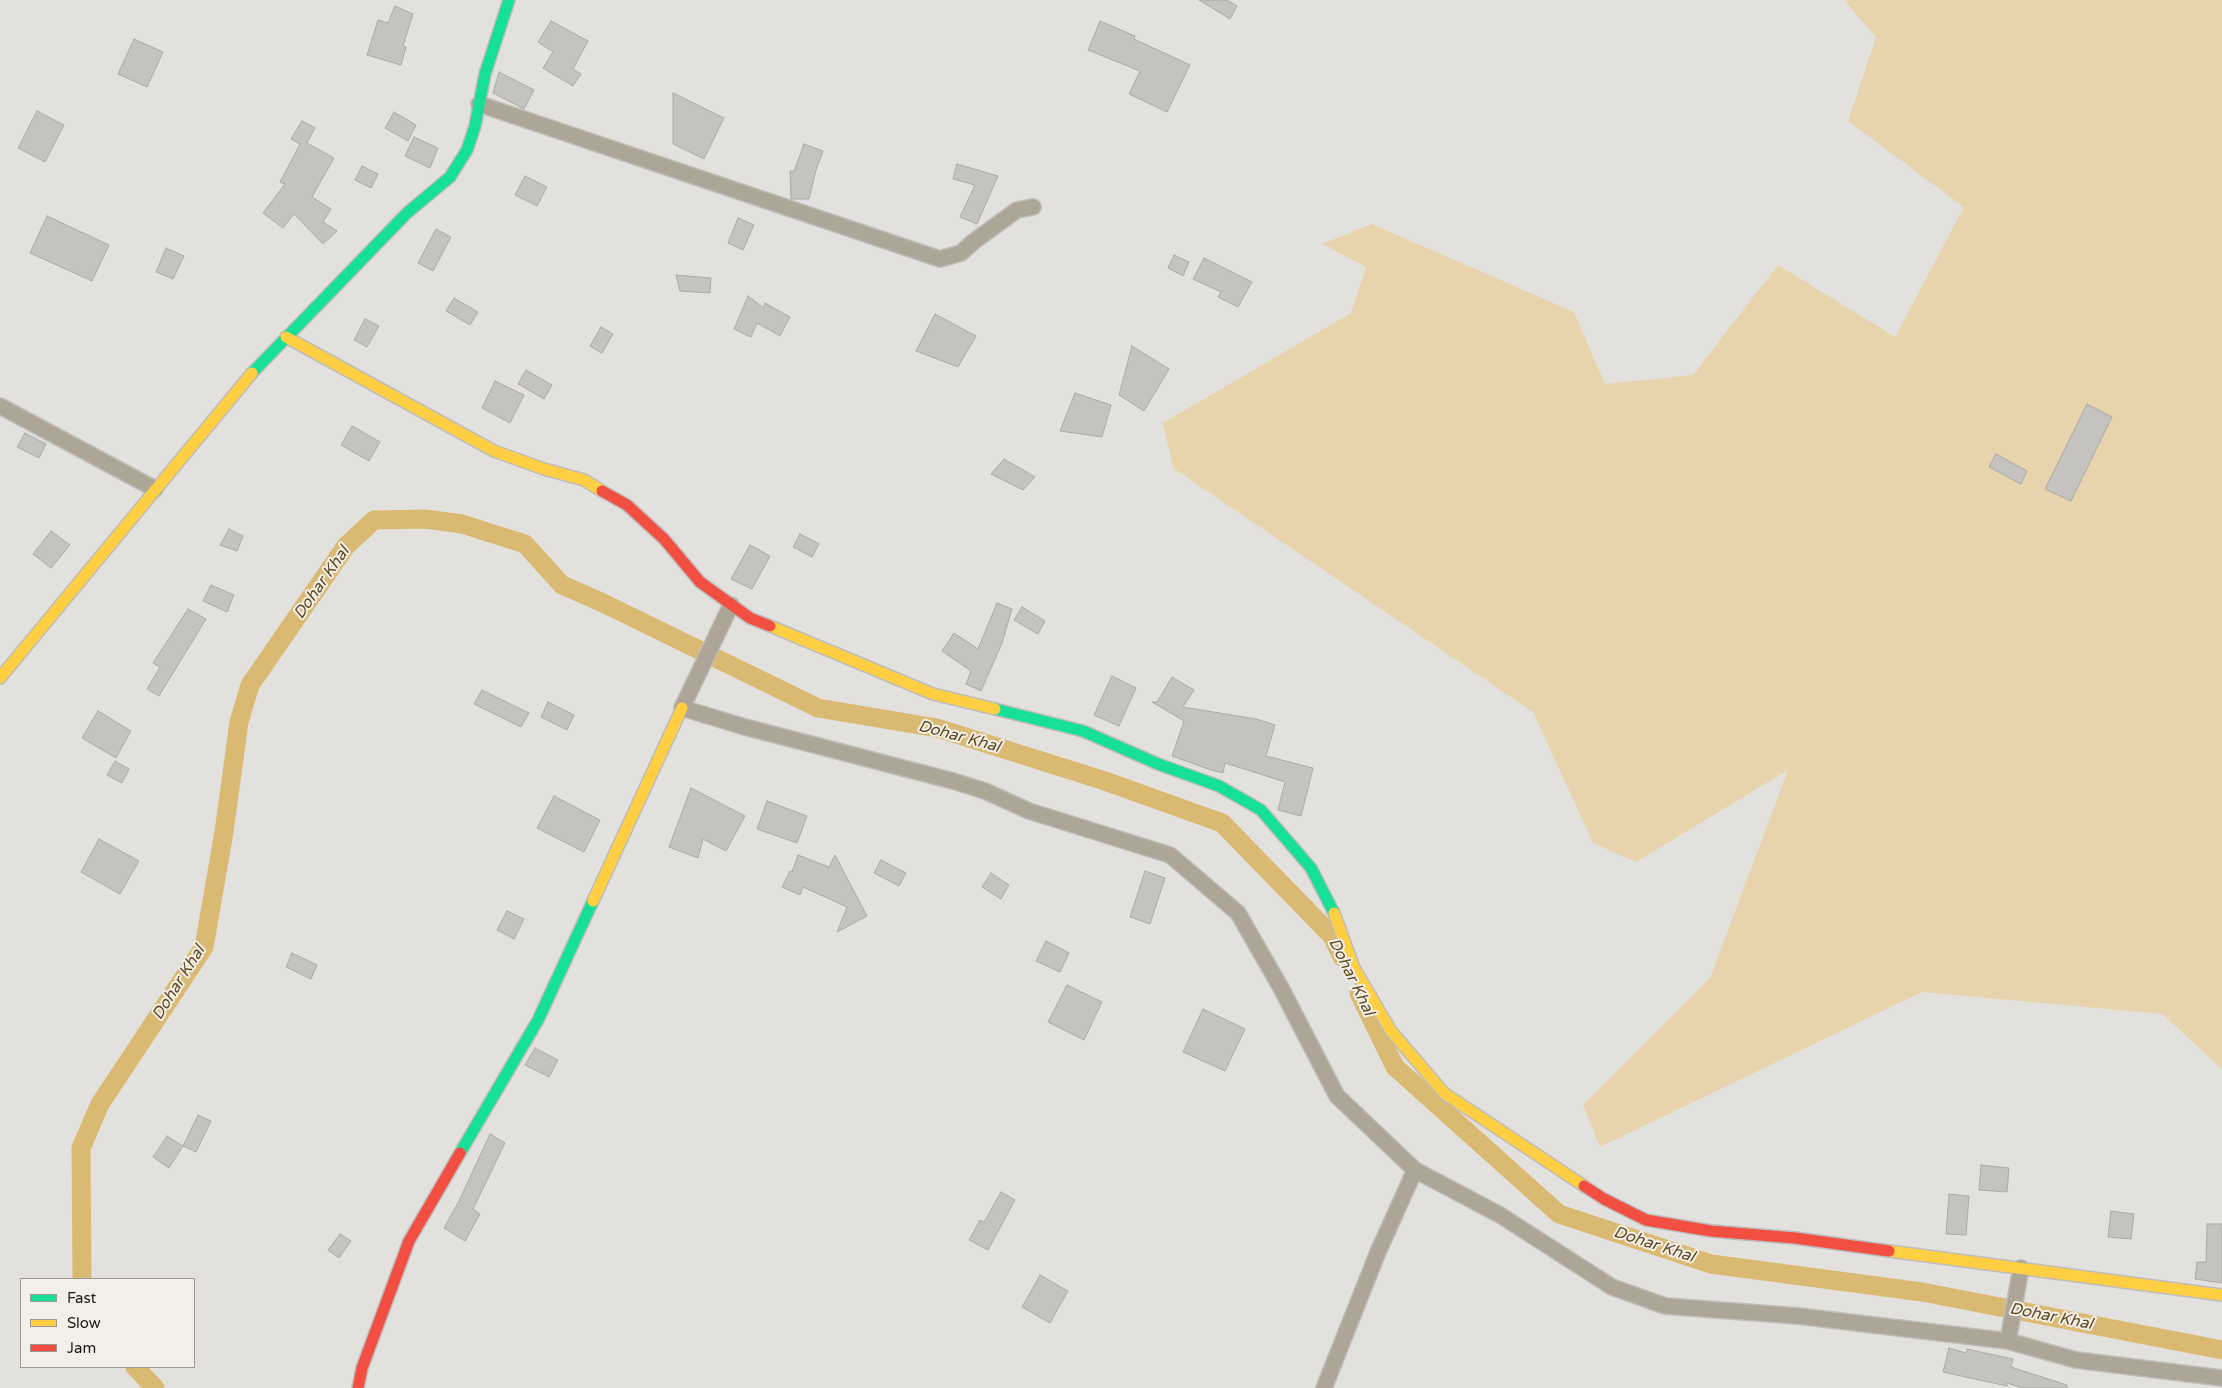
<!DOCTYPE html>
<style>
body{margin:0}
#map{position:relative;width:2222px;height:1388px;overflow:hidden;background:#e3e1de;font-family:"Varela Round",sans-serif}
canvas{display:block}
.legend{position:absolute;left:20px;top:1278px;width:175px;height:90px;box-sizing:border-box;background:#f3efe8;border:1px solid #9c9994;margin:0;padding:6px 9px;list-style:none;font-size:15px;color:#1a1816}
.legend li{display:flex;align-items:center;gap:10px;height:25px}
.legend b{width:25px;border:1px solid #9c9994}
</style>
<div id="map">
<canvas width="2222" height="1388"></canvas>
<ul class="legend">
<li><b style="height:6px;background:#16e098"></b>Fast</li>
<li><b style="height:6px;background:#ffcf43"></b>Slow</li>
<li><b style="height:6px;background:#f24e42"></b>Jam</li>
</ul>
</div>
<script>
const ctx = document.querySelector('canvas').getContext('2d');
ctx.lineJoin = 'round';
function paint(path, color) { ctx.fillStyle = color; ctx.fill(path, 'evenodd'); }
const toPath = rows => new Path2D(rows.map(r => 'M' + r).join(''));
function stroke(path, color, width, dash) { ctx.strokeStyle = color; ctx.lineWidth = width; ctx.lineCap = dash ? 'butt' : 'round'; ctx.setLineDash(dash || []); ctx.stroke(path); }
function label(font, color, halo, rows, align = 'center') {
  ctx.font = font + ' "Varela Round",sans-serif'; ctx.lineWidth = 4; ctx.setLineDash([]); ctx.textBaseline = 'middle'; ctx.strokeStyle = halo; ctx.fillStyle = color; for (const [text, x, y, turn = 0] of rows) {
    ctx.save(); ctx.translate(x, y); ctx.rotate((+turn || 0) * Math.PI / 180); ctx.textAlign = isNaN(turn) ? turn : align; if (halo) ctx.strokeText(text, 0, 0); ctx.fillText(text, 0, 0); ctx.restore();
  }
}
const green = toPath([
 [1844,0,2222,0,2222,1069,2162,1014,1922,992,1600,1147,1583,1105,1710,978,1788,770,1636,862,1593,843,1533,712,1173,468,1163,423,1351,313,1366,267,1322,244,1372,224,1574,312,1605,384,1693,375,1778,265,1895,337,1964,207,1848,121,1876,37]
]);
const canal = toPath([
 [1359,993,1395,1067,1559,1214,1711,1264,1922,1292,2222,1350],
 [82,1279,81,1148,100,1104,204,947,224,832,239,722,250,685,346,546,374,520,425,519,462,524,525,544,562,585,601,602,818,708,937,728,1105,781,1222,823,1332,936,1342,957],
 [135,1367,155,1388]
]);
const building = toPath([
 [1199,0,1227,0,1237,6,1230,19,1199,0],
 [395,6,413,14,403,46,406,47,401,65,367,55,378,20,388,23,395,6],
 [551,21,588,41,573,69,581,74,573,86,543,68,553,52,538,42,551,21],
 [1100,21,1135,36,1134,39,1190,65,1167,112,1129,94,1140,71,1088,50,1100,21],
 [134,39,163,52,147,87,118,74,134,39],
 [499,72,534,90,524,109,493,93,499,72],
 [673,93,724,118,704,159,673,144,673,93],
 [37,111,64,125,45,162,18,148,37,111],
 [394,112,416,125,408,141,385,128,394,112],
 [302,121,315,128,307,143,334,158,312,197,331,209,323,222,337,231,323,244,294,214,283,228,263,213,285,184,280,182,300,144,291,139,302,121],
 [414,137,438,148,430,168,405,156,414,137],
 [804,144,823,151,816,170,809,199,791,199,790,171,794,171,804,144],
 [957,164,998,176,977,224,960,217,975,185,953,179,957,164],
 [362,166,378,174,371,188,355,180,362,166],
 [525,176,547,187,537,206,515,195,525,176],
 [47,216,109,245,92,281,30,253,47,216],
 [738,218,754,225,743,250,728,243,738,218],
 [436,229,451,237,433,271,418,263,436,229],
 [166,248,184,256,173,279,156,272,166,248],
 [1174,255,1189,262,1183,276,1168,268,1174,255],
 [1204,258,1252,282,1238,307,1218,297,1221,292,1193,279,1204,258],
 [676,275,711,278,710,293,680,291,676,275],
 [748,296,764,308,765,303,790,317,780,336,757,323,751,337,734,329,748,296],
 [454,298,478,312,470,325,446,311,454,298],
 [935,314,976,336,958,367,916,351,935,314],
 [365,319,379,326,367,347,354,340,365,319],
 [601,327,613,334,602,353,590,346,601,327],
 [1132,346,1169,369,1144,411,1119,395,1132,346],
 [526,370,552,385,544,399,518,384,526,370],
 [495,381,524,395,510,423,482,408,495,381],
 [1075,393,1111,405,1102,437,1060,431,1075,393],
 [2087,404,2112,417,2071,501,2045,489,2087,404],
 [352,426,380,442,369,461,341,445,352,426],
 [25,433,46,444,39,458,17,447,25,433],
 [1996,454,2027,471,2021,484,1989,467,1996,454],
 [1004,459,1035,477,1023,490,991,474,1004,459],
 [229,529,243,536,237,551,220,545,229,529],
 [51,531,70,545,51,568,33,554,51,531],
 [800,534,819,544,812,557,793,547,800,534],
 [750,545,770,556,752,589,731,579,750,545],
 [211,585,234,595,227,612,203,601,211,585],
 [997,603,1012,609,1002,643,981,691,966,684,971,671,942,651,954,633,978,649,997,603],
 [1022,607,1045,621,1038,634,1014,620,1022,607],
 [188,609,206,619,159,696,147,689,160,667,153,663,188,609],
 [1112,676,1136,688,1119,726,1094,715,1112,676],
 [1172,677,1194,690,1183,707,1256,719,1275,725,1266,756,1313,768,1301,816,1278,810,1285,782,1225,763,1223,773,1211,770,1172,756,1184,721,1152,702,1157,702,1172,677],
 [482,690,529,713,521,727,474,704,482,690],
 [548,702,574,715,567,730,541,717,548,702],
 [98,711,131,731,116,758,82,738,98,711],
 [115,761,129,769,122,783,107,775,115,761],
 [691,788,745,816,726,851,703,839,698,858,669,847,691,788],
 [554,796,600,820,584,852,537,828,554,796],
 [767,801,807,816,797,843,757,829,767,801],
 [99,839,139,861,120,894,81,872,99,839],
 [798,855,829,867,835,855,867,916,837,932,847,907,803,887,800,895,782,887,790,871,792,872,798,855],
 [881,860,906,873,899,886,874,873,881,860],
 [1145,871,1165,878,1150,924,1130,917,1145,871],
 [991,873,1009,885,1001,899,982,887,991,873],
 [507,911,524,919,514,939,497,930,507,911],
 [1046,941,1069,953,1060,972,1036,961,1046,941],
 [292,953,317,965,311,979,286,967,292,953],
 [1067,985,1102,1002,1084,1040,1048,1022,1067,985],
 [1203,1009,1245,1029,1225,1071,1183,1052,1203,1009],
 [535,1048,558,1060,549,1077,525,1065,535,1048],
 [198,1115,211,1121,196,1152,183,1146,198,1115],
 [490,1134,505,1143,473,1209,480,1214,465,1241,444,1228,459,1201,490,1134],
 [167,1136,183,1146,169,1168,153,1157,167,1136],
 [1981,1165,2009,1168,2007,1192,1979,1190,1981,1165],
 [1001,1192,1015,1200,988,1250,969,1240,980,1220,984,1222,1001,1192],
 [1949,1194,1969,1196,1966,1235,1946,1234,1949,1194],
 [2111,1211,2134,1214,2131,1239,2108,1237,2111,1211],
 [2207,1224,2222,1224,2222,1283,2195,1279,2197,1262,2206,1262,2207,1224],
 [340,1234,351,1241,339,1258,328,1250,340,1234],
 [1040,1275,1068,1291,1050,1323,1022,1307,1040,1275],
 [1949,1348,1966,1353,1967,1349,2013,1359,2011,1367,2067,1385,2067,1388,2023,1388,2007,1383,2007,1386,1943,1372,1949,1348]
]);
const street = toPath([
 [479,104,940,259,961,253,973,242,1017,210,1033,207],
 [0,406,155,489],
 [731,605,682,708,745,727,953,781,985,791,1029,811,1170,855,1238,913,1281,988,1337,1096,1415,1170,1500,1215,1612,1287,1665,1306,1798,1316,2008,1341,2076,1360,2222,1378],
 [2008,1341,2021,1268],
 [1324,1388,1378,1252,1415,1170]
]);
const fast = toPath([
 [252,373,407,213,450,177,467,150,475,126,485,74,509,0],
 [995,709,1083,731,1158,764,1219,786,1261,810,1311,868,1334,913],
 [460,1153,538,1020,593,901]
]);
const slow = toPath([
 [286,337,494,451,544,469,584,480,602,491],
 [770,626,933,694,995,709],
 [0,678,252,373],
 [593,901,682,708],
 [1334,913,1354,968,1391,1031,1444,1093,1584,1186],
 [1889,1251,2222,1295]
]);
const jam = toPath([
 [602,491,627,505,664,539,700,582,750,618,770,626],
 [1584,1186,1604,1199,1646,1220,1711,1231,1795,1238,1889,1251],
 [358,1388,362,1368,409,1241,460,1153]
]);
const waterNames = [
 ["Dohar Khal",322,583,-55],
 ["Dohar Khal",959,737,15],
 ["Dohar Khal",1351,977,64],
 ["Dohar Khal",179,983,-58],
 ["Dohar Khal",1654,1245,18],
 ["Dohar Khal",2051,1317,11]
];
paint(green, '#e7d4ac');
stroke(canal, '#daba73', 19);
paint(building, '#c4c3c0');
stroke(building, '#abaaa8', 1);
stroke(street, '#bebdbb', 18);
stroke(fast, '#bebdbb', 14);
stroke(slow, '#bebdbb', 14);
stroke(jam, '#bebdbb', 14);
stroke(street, '#ada696', 15);
stroke(fast, '#16e098', 11);
stroke(slow, '#ffcf43', 11);
stroke(jam, '#f24e42', 11);
label('italic 16px', '#5d4a21', '#f3efe8', waterNames);
</script>
